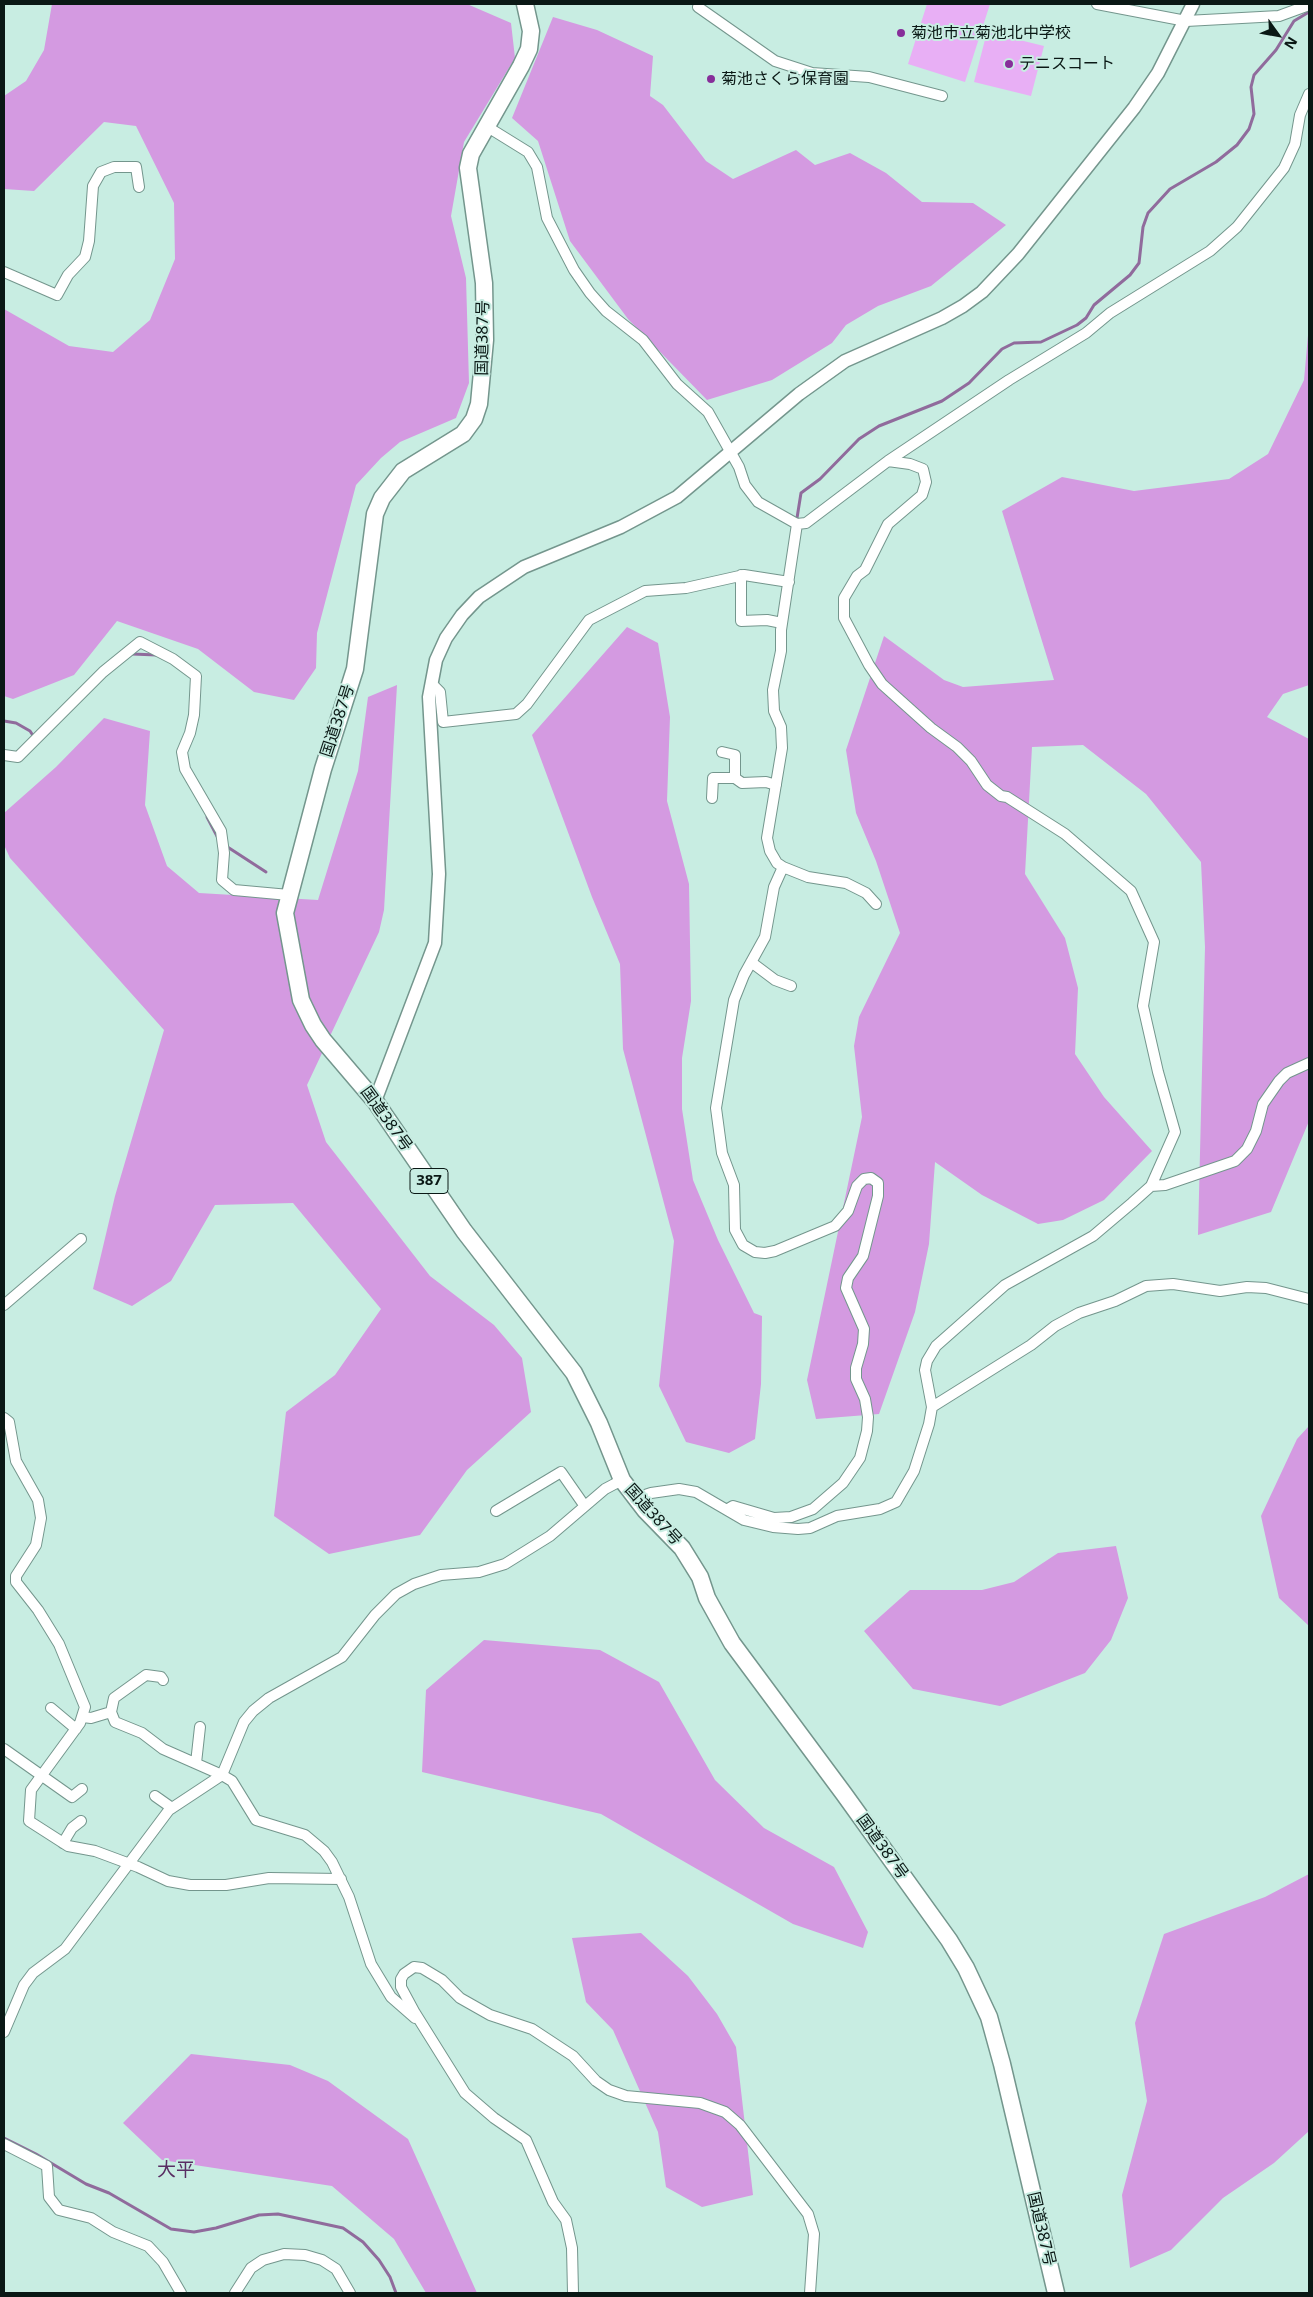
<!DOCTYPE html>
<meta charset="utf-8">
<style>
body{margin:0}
#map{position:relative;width:1313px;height:2297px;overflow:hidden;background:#c8ede2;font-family:"Noto Sans",sans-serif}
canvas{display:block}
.frame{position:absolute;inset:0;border:5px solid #0a1815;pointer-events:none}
.north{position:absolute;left:1253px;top:10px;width:50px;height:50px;-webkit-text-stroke:4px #c8ede2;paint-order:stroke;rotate:122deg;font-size:14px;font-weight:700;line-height:20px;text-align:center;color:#0a1815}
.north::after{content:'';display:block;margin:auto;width:18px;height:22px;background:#0a1815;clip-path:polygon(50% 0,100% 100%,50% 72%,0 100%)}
</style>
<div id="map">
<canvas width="1313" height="2297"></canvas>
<div class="frame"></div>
<div class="north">N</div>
</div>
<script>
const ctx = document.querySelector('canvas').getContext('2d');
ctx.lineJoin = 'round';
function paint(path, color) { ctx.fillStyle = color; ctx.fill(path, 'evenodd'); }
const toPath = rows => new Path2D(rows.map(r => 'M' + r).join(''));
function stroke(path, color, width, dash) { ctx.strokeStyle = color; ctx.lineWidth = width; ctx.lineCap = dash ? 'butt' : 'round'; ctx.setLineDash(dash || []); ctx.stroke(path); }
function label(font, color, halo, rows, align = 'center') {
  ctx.font = font + ' "Noto Sans","Noto Sans JP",sans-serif'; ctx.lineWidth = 4; ctx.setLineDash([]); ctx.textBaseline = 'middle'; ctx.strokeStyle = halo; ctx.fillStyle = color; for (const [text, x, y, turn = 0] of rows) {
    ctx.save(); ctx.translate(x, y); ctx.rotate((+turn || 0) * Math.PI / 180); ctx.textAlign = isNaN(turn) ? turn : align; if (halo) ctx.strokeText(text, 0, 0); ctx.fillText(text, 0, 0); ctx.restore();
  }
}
const green = toPath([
 [927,4,990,4,965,82,908,64],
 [987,32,1044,46,1031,96,974,82]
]);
const forest = toPath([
 [52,4,467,4,511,23,515,58,464,142,451,216,466,278,469,383,456,418,400,442,381,458,356,485,317,633,316,668,294,700,254,692,198,649,117,621,74,675,13,699,4,696,4,309,69,346,113,352,150,320,175,259,174,203,136,126,104,122,34,191,4,189,4,96,26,81,44,50],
 [553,17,597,30,653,56,650,96,663,105,706,161,733,179,796,150,815,165,850,153,886,173,922,202,973,203,1006,225,931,286,878,306,846,325,832,343,772,380,707,400,628,319,570,241,538,141,512,118],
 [1309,324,1309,685,1283,694,1267,717,1309,739,1309,1121,1271,1212,1198,1235,1205,947,1201,862,1146,794,1083,745,1032,747,1025,874,1065,938,1078,988,1075,1054,1104,1097,1152,1151,1104,1200,1063,1220,1038,1224,982,1195,935,1162,929,1244,915,1312,879,1414,816,1419,807,1380,862,1117,854,1046,859,1017,900,933,876,861,856,813,846,750,884,636,944,680,963,687,1054,680,1002,511,1062,477,1134,491,1229,479,1268,454,1304,380],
 [627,627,658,643,670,717,667,801,689,884,691,1001,682,1058,682,1109,693,1180,718,1240,754,1313,762,1316,761,1384,755,1439,729,1453,686,1442,659,1386,674,1241,623,1049,620,964,592,897,532,735],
 [397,685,384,910,379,932,307,1085,326,1142,430,1276,494,1325,522,1358,531,1412,467,1470,420,1535,329,1554,274,1516,286,1412,335,1375,381,1309,293,1203,215,1205,171,1281,132,1306,93,1289,115,1196,164,1030,10,858,4,845,4,813,56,767,104,718,150,731,145,805,167,866,199,893,318,900,358,771,368,697],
 [1309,1426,1309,1626,1279,1598,1261,1516,1297,1439],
 [1116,1546,1128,1598,1111,1640,1085,1673,1000,1706,913,1689,864,1631,910,1590,982,1590,1014,1582,1058,1553],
 [484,1640,600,1650,659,1682,715,1780,764,1828,834,1867,868,1932,863,1948,793,1924,601,1814,422,1772,426,1690],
 [1309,1874,1309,2131,1274,2163,1223,2198,1171,2250,1130,2268,1122,2195,1147,2101,1135,2023,1164,1934,1265,1897],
 [641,1933,688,1976,717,2014,736,2047,753,2195,702,2207,666,2187,658,2132,613,2030,586,2002,572,1938],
 [191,2054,290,2065,328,2081,408,2139,477,2293,426,2293,394,2239,332,2186,162,2160,123,2123]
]);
const stream = toPath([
 [797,518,801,493,820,479,859,439,879,426,942,401,969,383,1002,349,1014,343,1041,342,1077,325,1086,318,1094,305,1130,275,1139,263,1143,227,1148,213,1170,189,1216,162,1237,145,1249,129,1254,114,1251,87,1254,75,1276,50,1294,21,1309,12],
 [132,654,157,655],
 [4,721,16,723,30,731,34,737],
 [207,817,219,840],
 [226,846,266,872],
 [4,2138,36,2154,86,2184,109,2193,171,2229,194,2232,216,2228,259,2215,278,2214,343,2228,363,2242,379,2260,390,2277,396,2293]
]);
const minor = toPath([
 [699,4,698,7,775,61,812,73,869,77,942,96],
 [1097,4,1186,21,1279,16,1309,5],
 [486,126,528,152,537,167,547,218,574,270,590,293,606,311,643,340,677,384,708,412,739,467,745,485,758,502,797,524,806,523,888,461,1009,380,1086,333,1110,313,1210,251,1237,227,1284,168,1295,144,1300,115,1309,94],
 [4,272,57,295,68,275,85,257,89,241,93,186,101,172,114,167,136,167,139,187],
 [797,524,781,630,781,651,773,690,774,711,781,727,782,748,767,838,770,851,777,863,783,867,808,877,846,883,866,893,876,904],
 [741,575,741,621,767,620,782,623],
 [431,683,440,692,443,722,516,714,527,704,589,620,645,591,686,588,744,575,789,582],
 [722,752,735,755,735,778,742,783,766,782,776,785],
 [4,755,18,757,103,672,140,642,173,659,196,676,194,715,190,733,182,752,185,769,221,831,224,853,222,880,234,890,289,895],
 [712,798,713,778,735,778],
 [751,962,775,980,791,986],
 [1151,1186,1165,1185,1235,1161,1247,1149,1256,1131,1263,1104,1279,1081,1287,1073,1309,1063],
 [4,1305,81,1239],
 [932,1407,1031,1345,1055,1326,1079,1313,1115,1301,1146,1286,1173,1284,1220,1291,1247,1287,1266,1288,1309,1299],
 [4,1418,9,1422,16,1461,38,1500,41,1518,36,1545,16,1576,16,1582,38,1610,59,1644,85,1707,80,1723,31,1790,29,1821,68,1846,95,1851,138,1867,168,1881,190,1885,226,1885,269,1878,341,1879],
 [636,1498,651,1493,679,1489,696,1492,744,1520,773,1527,798,1529,810,1528,837,1516,880,1509,896,1502,914,1471,929,1424,932,1407,925,1370,927,1361,936,1346,1005,1285,1093,1236,1132,1203,1151,1186,1175,1132,1158,1072,1143,1006,1154,942,1131,891,1065,834,1007,797,1001,796,987,785,971,761,957,747,931,728,882,684,869,665,844,618,844,598,857,576,865,570,888,524,922,495,926,482,923,469,910,464,888,461],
 [728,1509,733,1506,774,1518,791,1517,813,1509,843,1483,860,1458,867,1431,868,1417,865,1399,856,1379,856,1368,863,1344,864,1329,846,1288,848,1278,863,1256,878,1196,878,1183,871,1178,864,1179,857,1186,848,1211,835,1226,775,1251,765,1253,755,1252,743,1245,735,1230,734,1185,722,1153,716,1108,734,1000,744,975,765,937,774,887,783,867],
 [496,1511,561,1472,584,1505],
 [163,1680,161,1677,146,1675,114,1698,111,1712,115,1722,142,1733,163,1749,222,1775,232,1781,256,1820,305,1835,324,1851,332,1862,349,1897,371,1964,391,1997,415,2018],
 [51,1708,76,1729],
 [83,1717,91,1718,111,1712],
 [4,1749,72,1797,82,1789],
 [196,1763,200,1727],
 [155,1796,172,1808],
 [63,1843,72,1828,81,1821],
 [4,2032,24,1985,33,1973,65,1949,169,1810,222,1775,244,1722,253,1711,269,1698,342,1657,375,1615,396,1594,414,1584,441,1575,479,1572,505,1564,550,1536,605,1489,622,1480],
 [4,2144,47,2166,49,2197,59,2210,91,2218,113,2232,148,2246,163,2262,181,2293],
 [235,2293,251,2268,263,2260,284,2254,305,2255,322,2260,336,2269,350,2293],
 [573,2293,572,2248,566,2220,553,2202,526,2140,494,2118,465,2093,415,2013,401,1987,401,1979,404,1974,414,1967,422,1968,442,1980,460,1998,490,2015,532,2029,573,2056,596,2081,609,2090,626,2096,700,2103,725,2112,740,2125,808,2214,814,2234,810,2293]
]);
const tertiary = toPath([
 [375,1101,435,943,439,874,429,697,436,660,446,638,462,615,479,597,524,567,621,527,677,497,799,394,845,361,942,318,963,306,982,292,1018,254,1134,108,1158,73,1193,4]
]);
const trunk = toPath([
 [525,4,531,31,529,49,521,66,471,154,468,168,484,283,485,340,479,404,474,419,463,434,403,471,382,498,375,514,355,669,323,769,285,913,301,1000,313,1025,323,1040,375,1101,464,1231,574,1373,599,1423,622,1480,645,1510,682,1548,700,1577,707,1598,732,1643,844,1794,949,1940,966,1968,989,2017,1002,2064,1056,2293]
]);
const markers = [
 [901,33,5,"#872e9a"],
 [1009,64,5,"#872e9a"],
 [711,79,5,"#872e9a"]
];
const shields = [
 [429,1181,38]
];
const shieldNames = [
 ["387",429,1181]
];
const poiNames = [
 ["菊池市立菊池北中学校",911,33],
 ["テニスコート",1019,64],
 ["菊池さくら保育園",721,79]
];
const streetNames = [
 ["国道387号",483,338,-89],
 ["国道387号",338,721,-72],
 ["国道387号",386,1119,54],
 ["国道387号",653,1515,48],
 ["国道387号",882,1847,54],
 ["国道387号",1041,2229,77]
];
const quarterNames = [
 ["大平",176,2171]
];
paint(green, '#e8aff5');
paint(forest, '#d49ae1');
stroke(stream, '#906b9c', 3);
stroke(minor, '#74968d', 12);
stroke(tertiary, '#74968d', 15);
stroke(trunk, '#74968d', 19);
stroke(minor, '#fff', 10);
stroke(tertiary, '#fff', 12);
stroke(trunk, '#fff', 16);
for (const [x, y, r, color] of markers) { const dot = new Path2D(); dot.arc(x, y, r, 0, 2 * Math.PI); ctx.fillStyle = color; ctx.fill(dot); stroke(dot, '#c8ede2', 2); }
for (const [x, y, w] of shields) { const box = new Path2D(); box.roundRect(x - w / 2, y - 12.5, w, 25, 4); ctx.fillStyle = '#c8ede2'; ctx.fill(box); stroke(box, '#0a1815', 1); }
label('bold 15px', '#0a1815', null, shieldNames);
label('16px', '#0a1815', '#c8ede2', poiNames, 'left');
label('16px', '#0a1815', '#c8ede2', streetNames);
label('19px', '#592e63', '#c8ede2', quarterNames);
</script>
